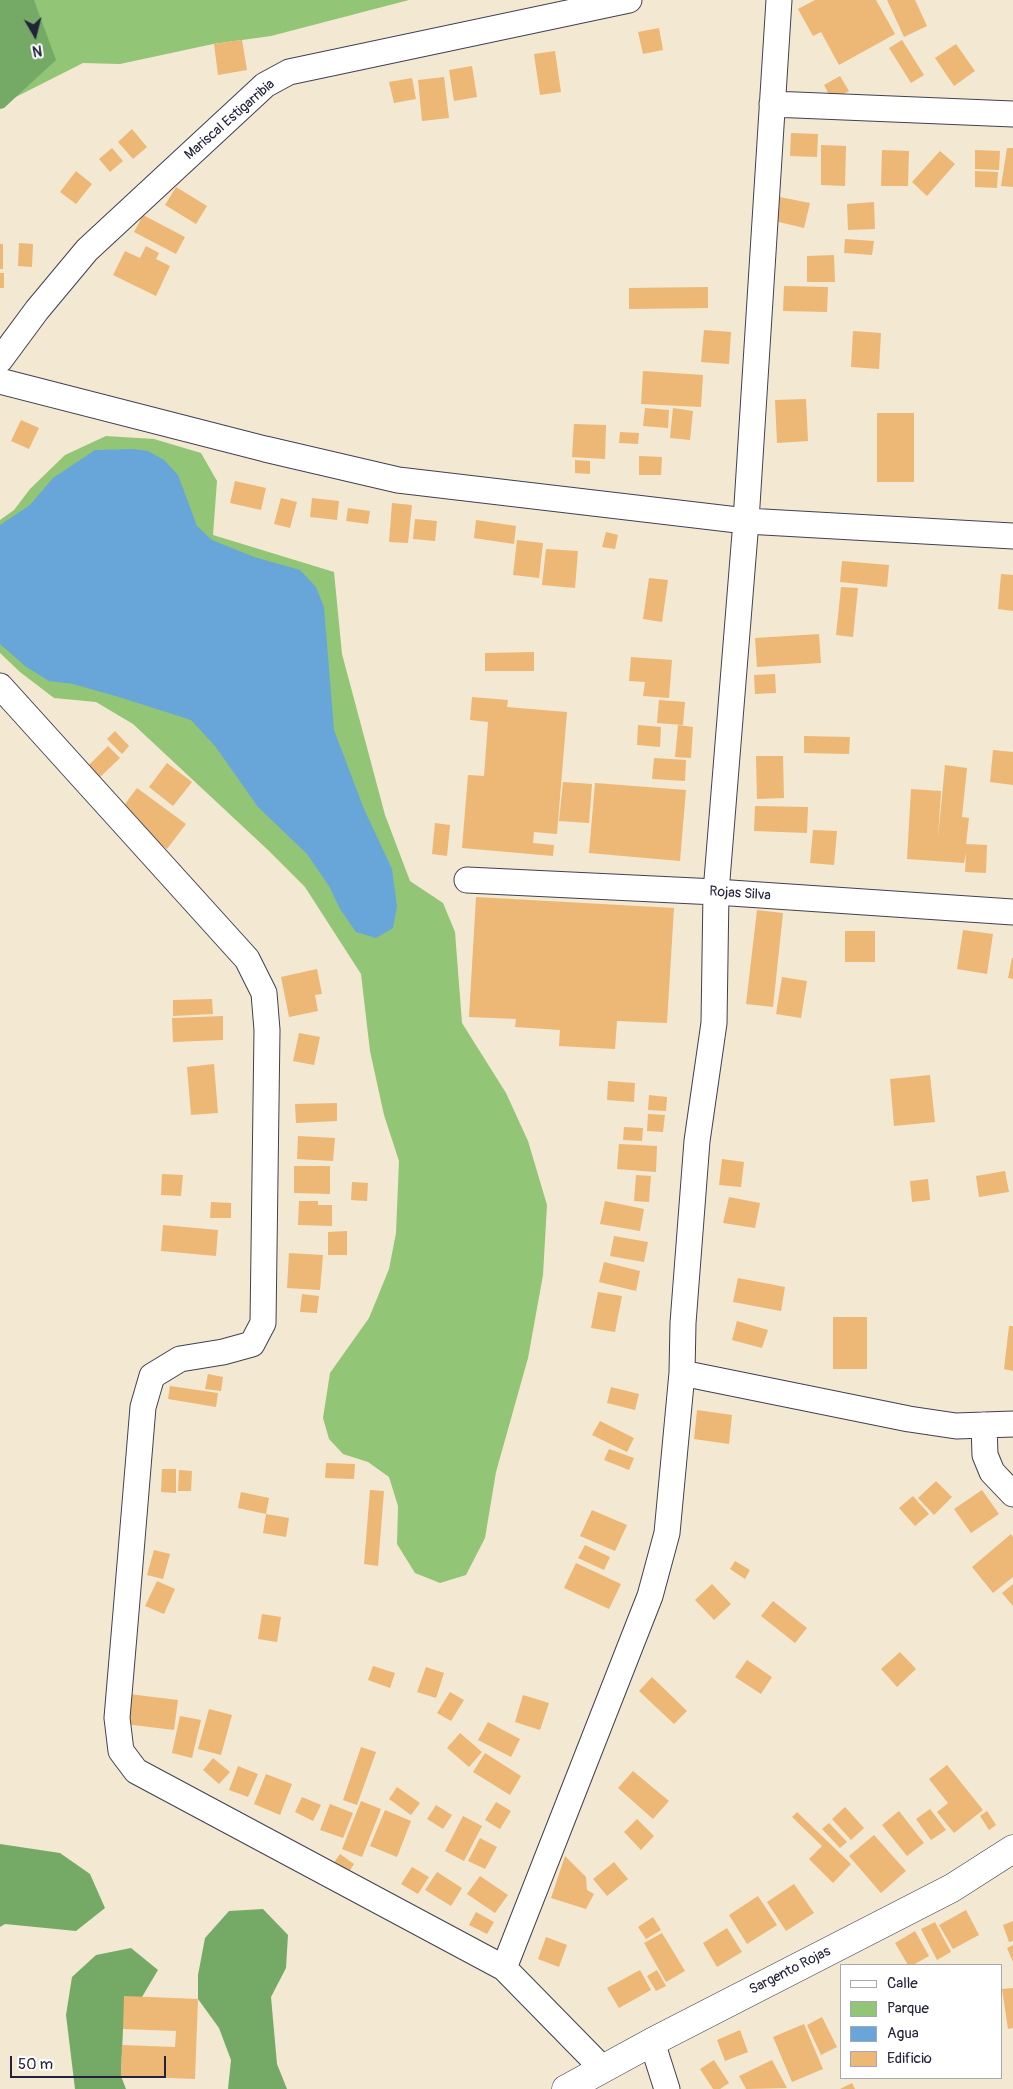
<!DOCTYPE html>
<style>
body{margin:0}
#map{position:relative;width:1013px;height:2089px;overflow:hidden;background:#f3e8d1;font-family:Pangolin,sans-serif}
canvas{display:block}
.legend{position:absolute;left:840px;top:1964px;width:162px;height:115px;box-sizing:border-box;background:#fff;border:1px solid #a7a7b1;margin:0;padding:6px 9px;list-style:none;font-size:15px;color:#22223b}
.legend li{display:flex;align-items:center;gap:10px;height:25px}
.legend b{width:25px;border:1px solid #a7a7b1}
.north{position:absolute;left:10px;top:10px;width:50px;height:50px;-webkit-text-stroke:4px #fff;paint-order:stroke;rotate:172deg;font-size:14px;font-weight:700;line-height:20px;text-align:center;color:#22223b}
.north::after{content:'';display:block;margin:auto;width:18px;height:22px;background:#22223b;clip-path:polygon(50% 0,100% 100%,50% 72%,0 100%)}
.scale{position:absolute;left:10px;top:2056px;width:156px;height:22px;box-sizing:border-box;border:2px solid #22223b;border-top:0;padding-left:6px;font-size:15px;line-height:18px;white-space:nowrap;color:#22223b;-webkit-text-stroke:4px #fff;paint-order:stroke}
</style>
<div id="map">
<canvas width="1013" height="2089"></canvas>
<ul class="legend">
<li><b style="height:6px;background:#fff"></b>Calle</li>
<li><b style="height:14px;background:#92c575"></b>Parque</li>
<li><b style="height:14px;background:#68a6da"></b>Agua</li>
<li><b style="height:14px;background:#edb776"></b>Edificio</li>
</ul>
<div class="north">N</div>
<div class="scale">50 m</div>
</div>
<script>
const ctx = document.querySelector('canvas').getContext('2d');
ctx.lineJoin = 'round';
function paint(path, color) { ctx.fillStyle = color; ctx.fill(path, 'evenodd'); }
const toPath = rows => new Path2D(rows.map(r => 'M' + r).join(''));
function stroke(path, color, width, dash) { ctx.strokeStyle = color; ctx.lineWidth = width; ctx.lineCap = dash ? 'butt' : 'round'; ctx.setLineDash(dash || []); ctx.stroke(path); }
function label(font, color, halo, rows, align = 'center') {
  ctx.font = font + ' Pangolin,sans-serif'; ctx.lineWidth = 4; ctx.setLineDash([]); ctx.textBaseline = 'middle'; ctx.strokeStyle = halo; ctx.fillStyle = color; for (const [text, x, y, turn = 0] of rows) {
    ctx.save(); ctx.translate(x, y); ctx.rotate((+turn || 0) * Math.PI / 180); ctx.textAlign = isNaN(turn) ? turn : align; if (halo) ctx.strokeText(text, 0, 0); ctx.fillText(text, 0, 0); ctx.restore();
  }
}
const green = toPath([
 [0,0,409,0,271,36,213,44,120,64,83,63,0,105],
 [106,436,154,439,201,453,217,481,213,535,334,572,342,654,385,815,410,881,443,903,455,932,462,1023,506,1093,528,1141,547,1205,543,1275,528,1358,496,1472,485,1538,466,1575,440,1583,415,1573,397,1544,398,1506,389,1477,368,1462,343,1454,329,1439,323,1418,330,1373,369,1318,389,1269,396,1233,399,1161,384,1115,370,1051,361,974,305,887,268,850,133,724,96,702,54,698,20,672,0,653,0,520,14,510,30,489,65,455]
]);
const forest = toPath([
 [0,0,34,0,56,60,4,108,0,109],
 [0,1844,60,1853,90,1874,105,1908,76,1931,5,1924,0,1927],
 [263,1909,288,1935,286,1968,271,1997,277,2064,287,2089,228,2089,231,2060,219,2028,198,1999,198,1975,205,1938,229,1911],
 [131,1948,158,1970,123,2029,121,2076,126,2089,75,2089,66,2015,72,1977,96,1955]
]);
const water = toPath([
 [133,449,148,451,164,460,178,475,197,526,212,540,254,557,300,570,316,587,324,607,334,730,364,809,392,869,397,906,393,928,376,938,356,932,340,909,329,886,307,854,258,807,215,746,191,720,119,697,73,684,49,681,25,666,0,644,0,525,30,505,53,478,95,450]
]);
const building = toPath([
 [815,0,876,0,895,34,839,65,821,32,813,36,798,9],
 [887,0,915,0,927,26,904,37],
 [659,28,663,50,643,54,638,32],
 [242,40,247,70,218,75,214,44],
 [902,40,924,75,911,83,889,48],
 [956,44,975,71,954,86,935,58],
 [555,51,561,92,540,95,534,54],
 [472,66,477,97,454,101,449,70],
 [840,76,849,91,832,100,824,85],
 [444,77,449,118,422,121,418,80],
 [412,78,416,99,394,103,389,82],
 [132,129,147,147,133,159,118,142],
 [791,133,818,134,817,157,790,156],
 [821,145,846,146,845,186,821,185],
 [112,148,123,161,110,172,99,159],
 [1007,148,1013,148,1013,187,1001,186],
 [882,150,909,151,908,186,881,186],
 [975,150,1000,151,999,170,975,169],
 [940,151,955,164,927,196,912,182],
 [76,171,92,184,76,204,60,192],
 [975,171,998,172,997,188,975,187],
 [176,187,207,206,196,224,165,205],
 [780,197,810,203,804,228,775,221],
 [874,202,875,229,848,230,847,204],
 [143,215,185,237,176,254,134,232],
 [845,239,874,241,872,255,844,253],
 [19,243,33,244,32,267,18,266],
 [0,244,3,244,3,269,0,269],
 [146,246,159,253,156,259,170,266,156,296,113,275,125,251,140,258],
 [834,255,835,282,807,282,807,256],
 [0,273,4,273,4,288,0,288],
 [784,286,828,287,827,312,783,311],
 [708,287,708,308,629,309,629,288],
 [704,330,731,332,729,364,701,362],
 [853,331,881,333,879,369,851,367],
 [643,371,703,375,701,407,641,404],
 [806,399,808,441,777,443,775,400],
 [645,408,669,410,668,428,643,426],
 [673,408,693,411,690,440,670,438],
 [877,413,914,413,914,482,877,482],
 [21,420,39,428,29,449,11,441],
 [574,424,606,425,605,459,572,457],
 [620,432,639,433,638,444,619,443],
 [639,456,662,457,661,475,639,475],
 [575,460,590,461,590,474,575,473],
 [235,481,266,488,261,510,230,503],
 [281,498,297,502,290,528,274,524],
 [312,498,339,501,337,520,310,517],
 [392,503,412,505,408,543,389,542],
 [348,508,370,511,368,524,346,521],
 [415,519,437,521,435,541,413,539],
 [476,520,516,526,514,544,474,538],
 [606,532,618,535,615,549,602,547],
 [517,540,543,543,539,578,513,575],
 [546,549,578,551,575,588,542,585],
 [842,561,889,565,887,587,840,582],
 [1001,574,1013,575,1013,611,998,609],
 [649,578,668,580,662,622,643,619],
 [841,587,858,588,853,637,836,635],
 [819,634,821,663,757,667,755,638],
 [534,652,534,671,485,671,485,653],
 [631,657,672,660,669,698,643,696,645,682,629,681],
 [775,674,776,693,755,694,754,675],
 [472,697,508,700,507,707,567,712,557,834,534,832,533,843,554,845,553,856,462,848,468,775,484,776,488,722,470,720],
 [659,700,685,702,683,725,657,723],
 [638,725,661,727,660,747,637,745],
 [678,725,693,727,691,758,675,757],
 [115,731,129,746,122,754,107,739],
 [804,736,850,737,849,754,804,753],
 [108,746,120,758,96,781,85,769],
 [993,750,1013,752,1013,785,990,782],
 [756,756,783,756,784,798,757,799],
 [654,758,686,760,685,781,652,779],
 [167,763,192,782,173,806,149,787],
 [945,765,967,768,962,817,969,818,966,844,987,845,986,873,965,872,966,853,964,863,907,859,911,789,941,791,938,838],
 [563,782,592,784,589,823,559,821],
 [595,783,686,790,680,861,589,853],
 [137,788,186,824,167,849,119,812],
 [755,806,808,807,807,833,754,831],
 [435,823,450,825,447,856,432,854],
 [813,830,837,831,834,865,810,863],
 [476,897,674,908,667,1023,617,1021,615,1049,559,1046,560,1030,515,1027,516,1019,469,1017],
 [757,910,783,913,773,1007,746,1004],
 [963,930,993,934,987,974,957,969],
 [845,931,875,931,875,962,845,962],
 [1012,958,1013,958,1013,979,1008,978],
 [317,969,322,994,315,995,318,1011,289,1017,281,977],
 [782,977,807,981,801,1018,776,1014],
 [212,999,213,1014,173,1016,173,1000],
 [223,1016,223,1040,173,1042,172,1018],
 [299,1033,320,1037,314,1065,293,1061],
 [214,1064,218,1113,191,1115,187,1067],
 [930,1075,935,1122,894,1126,890,1079],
 [608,1081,635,1083,634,1102,607,1100],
 [649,1095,667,1097,666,1111,648,1110],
 [337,1103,337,1121,296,1123,295,1104],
 [648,1114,665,1115,663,1132,647,1131],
 [624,1127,643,1128,642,1141,623,1140],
 [298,1136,335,1138,333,1161,297,1159],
 [619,1144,657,1146,656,1172,617,1169],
 [722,1159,744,1162,741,1187,719,1185],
 [294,1166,330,1166,330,1194,294,1193],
 [1005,1171,1009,1192,979,1197,976,1176],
 [162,1174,183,1175,181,1196,161,1195],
 [636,1175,651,1176,649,1202,634,1201],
 [928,1179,930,1200,912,1202,910,1181],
 [352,1182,368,1183,367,1201,351,1200],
 [729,1197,760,1203,755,1228,723,1223],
 [299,1201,318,1201,318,1205,332,1205,332,1226,298,1225],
 [605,1201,644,1209,640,1231,600,1224],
 [211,1202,231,1203,231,1218,210,1218],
 [163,1225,218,1230,216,1256,161,1251],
 [347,1231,347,1255,328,1255,328,1232],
 [614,1236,648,1242,644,1262,610,1256],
 [289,1253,323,1255,320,1290,287,1288],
 [604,1262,640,1271,636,1291,599,1282],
 [738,1278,785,1287,781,1311,733,1302],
 [598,1292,622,1296,615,1332,591,1328],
 [302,1294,319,1296,317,1313,300,1312],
 [833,1317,867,1317,867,1369,833,1369],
 [737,1321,768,1330,762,1348,732,1340],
 [1009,1326,1013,1326,1013,1371,1004,1369],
 [208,1374,223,1377,221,1391,205,1389],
 [170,1386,218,1393,216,1407,168,1399],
 [611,1387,639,1394,635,1410,607,1403],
 [697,1410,732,1415,729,1444,694,1439],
 [600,1421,634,1438,627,1452,592,1435],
 [609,1449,634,1458,629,1470,604,1460],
 [326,1463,355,1464,354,1479,325,1478],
 [162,1469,176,1469,176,1493,161,1492],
 [179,1470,192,1471,191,1491,178,1491],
 [936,1481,952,1497,934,1515,918,1498],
 [370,1490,384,1491,378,1566,364,1564],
 [982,1490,999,1514,971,1533,954,1509],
 [241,1492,269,1498,266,1514,238,1508],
 [913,1496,929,1514,915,1526,899,1508],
 [592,1510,627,1525,615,1551,580,1536],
 [266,1514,289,1518,286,1537,263,1533],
 [1011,1534,1013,1537,1013,1577,993,1593,972,1567],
 [585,1545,610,1557,604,1570,578,1558],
 [154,1550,170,1554,163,1579,147,1575],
 [735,1561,750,1570,745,1579,730,1569],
 [576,1563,621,1584,609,1609,564,1588],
 [157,1581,175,1589,164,1614,145,1606],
 [712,1584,731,1604,714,1620,695,1600],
 [1013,1584,1013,1606,1002,1593],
 [773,1601,807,1628,795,1643,761,1616],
 [262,1614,281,1617,277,1642,258,1639],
 [900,1652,916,1669,897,1687,881,1669],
 [747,1660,772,1677,761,1694,735,1677],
 [373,1666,395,1673,390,1688,368,1680],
 [426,1667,444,1673,436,1698,417,1692],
 [652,1677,687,1711,674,1724,639,1691],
 [450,1692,464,1700,451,1721,437,1713],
 [129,1694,178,1700,174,1730,125,1724],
 [523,1695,549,1703,540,1730,515,1722],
 [209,1709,232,1715,221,1755,198,1749],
 [180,1716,201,1720,192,1758,172,1753],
 [488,1722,520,1739,511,1757,478,1740],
 [460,1733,482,1752,469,1767,447,1748],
 [361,1747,376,1752,357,1805,343,1800],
 [485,1753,521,1776,510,1795,473,1772],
 [213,1758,230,1772,219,1784,203,1770],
 [947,1765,983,1810,954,1833,937,1812,948,1803,929,1779],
 [238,1766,258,1774,248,1797,229,1790],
 [633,1771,669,1801,653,1819,618,1788],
 [266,1774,292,1784,280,1815,254,1804],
 [397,1787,420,1803,411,1815,389,1799],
 [302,1797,321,1805,313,1821,295,1812],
 [361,1801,381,1809,362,1857,342,1849],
 [496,1802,511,1811,500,1829,485,1820],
 [330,1804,353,1813,343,1838,320,1830],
 [436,1805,452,1815,443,1829,427,1819],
 [845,1807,864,1828,851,1840,832,1819],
 [930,1809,946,1830,931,1840,916,1819],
 [385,1810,411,1821,397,1857,370,1846],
 [899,1811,924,1843,907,1856,882,1825],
 [987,1811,996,1825,989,1830,980,1816],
 [797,1812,851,1864,833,1883,809,1859,822,1846,792,1817],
 [463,1816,482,1826,464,1861,445,1851],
 [637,1819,654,1836,641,1850,624,1832],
 [829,1823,847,1842,840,1848,822,1829],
 [874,1835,906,1871,881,1893,849,1856],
 [480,1838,497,1847,485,1869,468,1861],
 [340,1854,354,1864,343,1881,328,1871],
 [565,1856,586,1877,587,1890,594,1894,586,1909,551,1898],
 [614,1862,628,1879,607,1896,593,1879],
 [412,1867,429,1877,418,1894,401,1884],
 [437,1872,462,1888,451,1906,425,1890],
 [480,1876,508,1895,495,1913,467,1894],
 [794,1884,814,1913,786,1931,767,1902],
 [758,1896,777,1925,747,1944,729,1915],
 [966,1910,979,1935,953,1949,939,1925],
 [476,1912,494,1922,487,1934,469,1925],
 [653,1917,661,1930,646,1939,638,1927],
 [1013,1921,1013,1941,1009,1942,1003,1925],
 [935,1922,951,1952,937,1960,921,1929],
 [727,1928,742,1952,717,1967,703,1943],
 [915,1931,929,1956,913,1965,908,1965,895,1943],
 [662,1933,685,1971,666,1982,644,1943],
 [546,1937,567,1945,559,1967,538,1959],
 [1013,1945,1013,1962,1007,1948],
 [640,1970,651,1990,619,2008,607,1988],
 [657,1970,666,1986,656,1991,647,1976],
 [1013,1988,1013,2028,1008,2029,1002,1989],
 [124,1996,198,1999,195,2079,121,2076,122,2045,175,2047,176,2031,123,2029],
 [822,2017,837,2047,821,2055,807,2025],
 [804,2024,823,2069,792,2082,773,2037],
 [740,2030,748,2052,725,2061,717,2040],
 [714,2060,729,2083,720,2089,713,2089,700,2069],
 [772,2060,787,2088,746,2089,739,2076],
 [852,2083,855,2089,840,2089]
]);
const minor = toPath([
 [772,104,1013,114],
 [0,360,37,310,87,250,265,85,289,72,629,0],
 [0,381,265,449,398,480,746,521,1013,536],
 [0,686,247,959,264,993,267,1030,263,1323,252,1344,223,1352,180,1359,152,1376,143,1407,126,1612,117,1718,121,1751,136,1771,504,1968,602,2068],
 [467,880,716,892,1013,912],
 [682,1373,909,1419,956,1426,1013,1424],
 [984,1425,985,1455,992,1472,1013,1494],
 [504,1968,650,1596,667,1533,682,1373,683,1323,697,1141,714,1023,716,892,746,521,779,0],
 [652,2042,667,2089]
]);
const tertiary = toPath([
 [566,2089,652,2042,952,1888,1013,1849]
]);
const streetNames = [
 ["Mariscal Estigarribia",230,120,-41],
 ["Rojas Silva",740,894,4],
 ["Sargento Rojas",790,1971,-27]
];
paint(green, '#92c575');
paint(forest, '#75aa66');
paint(water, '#68a6da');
paint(building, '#edb776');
stroke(minor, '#414052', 27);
stroke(tertiary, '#414052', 29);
stroke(minor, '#fff', 25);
stroke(tertiary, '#fff', 28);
label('14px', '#22223b', '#fff', streetNames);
</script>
